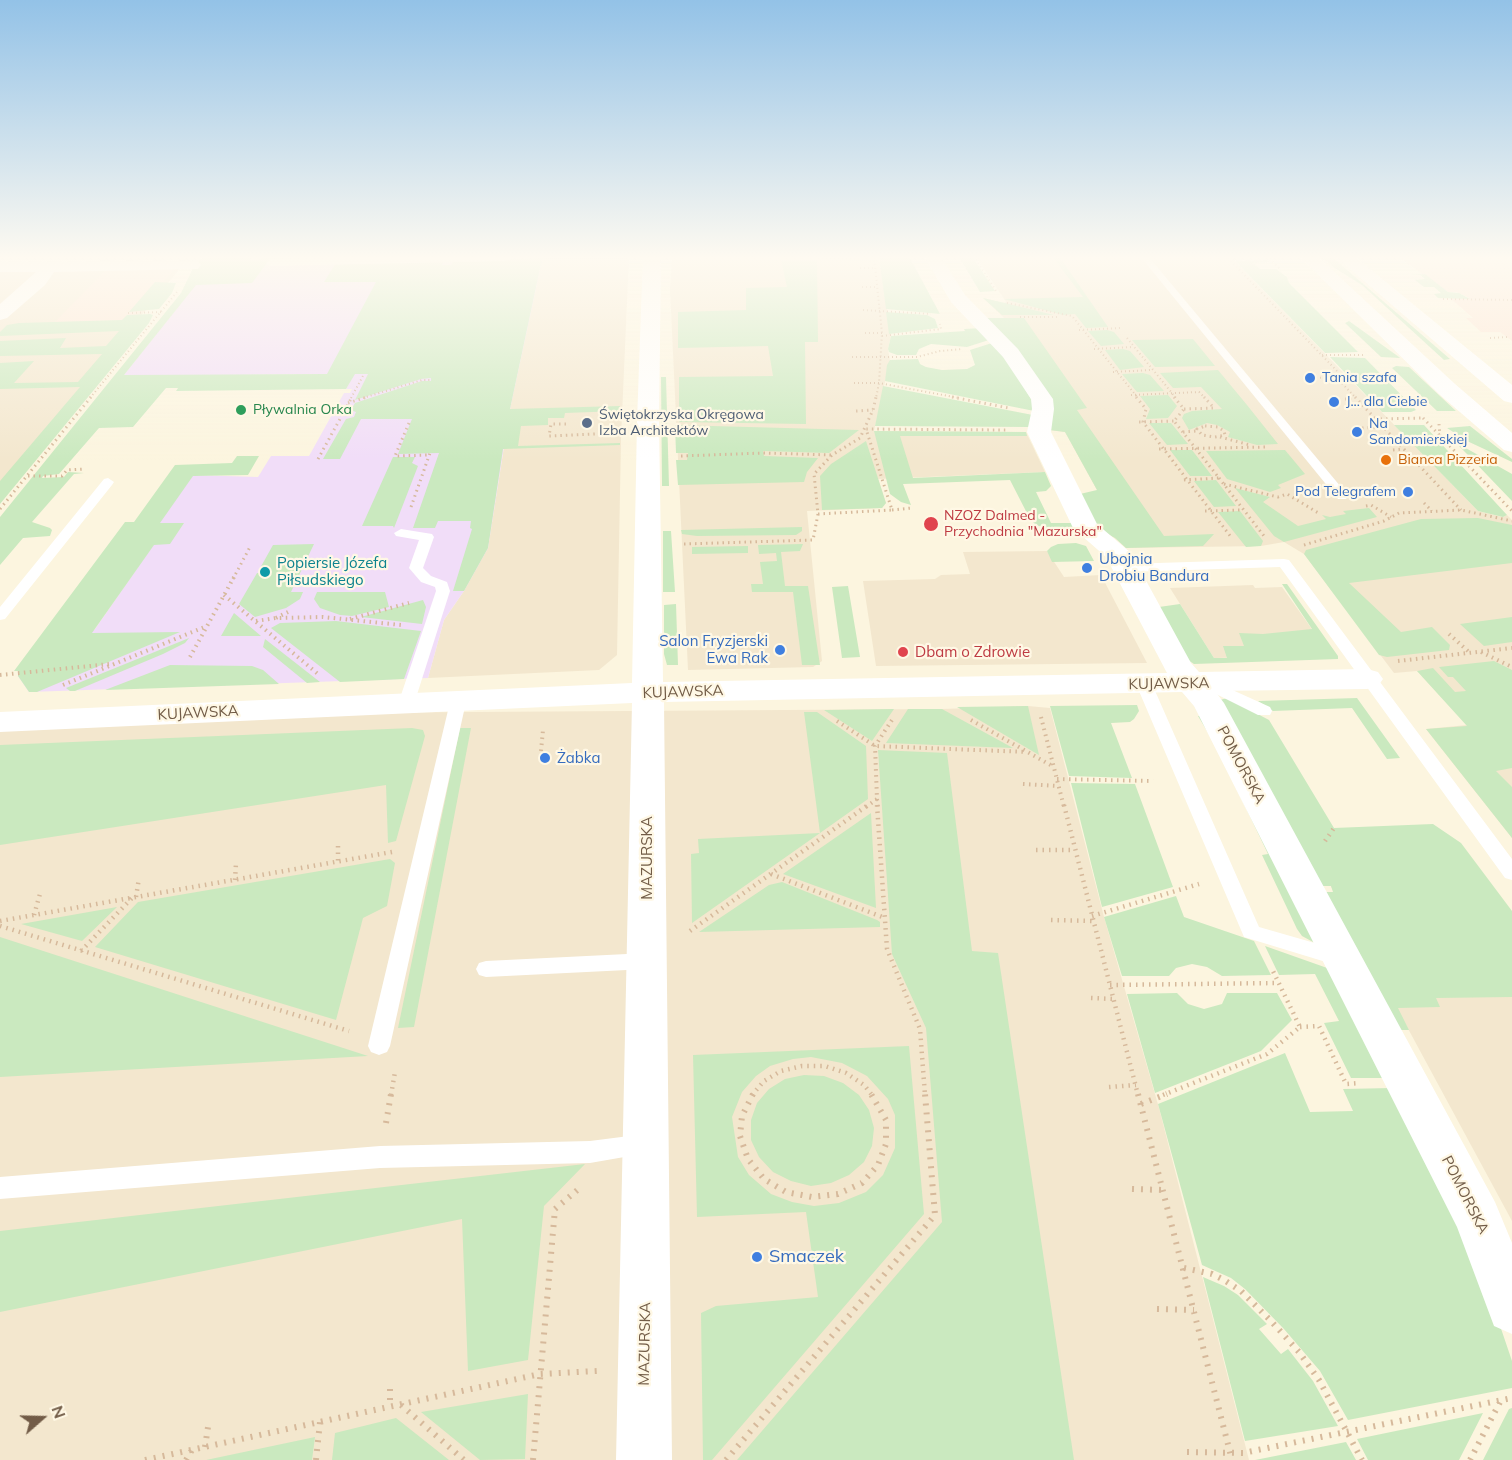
<!DOCTYPE html>
<meta charset="utf-8">
<style>
body{margin:0}
#map{position:relative;width:1512px;height:1460px;overflow:hidden;background:#fcf5df;font-family:Mulish,sans-serif}
canvas{display:block}
.north{position:absolute;left:12px;top:1388px;width:60px;height:60px;-webkit-text-stroke:4px #fff8e5;paint-order:stroke;rotate:70deg;font-size:16px;font-weight:700;line-height:24px;text-align:center;color:#725c47}
.north::after{content:'';display:block;margin:auto;width:21px;height:27px;background:#725c47;clip-path:polygon(50% 0,100% 100%,50% 72%,0 100%)}
</style>
<div id="map">
<canvas width="1512" height="1460"></canvas>
<div class="north">N</div>
</div>
<script>
const ctx = document.querySelector('canvas').getContext('2d');
ctx.lineJoin = 'round';
function paint(path, color) { ctx.fillStyle = color; ctx.fill(path, 'evenodd'); }
const toPath = rows => new Path2D(rows.map(r => 'M' + r).join(''));
function stroke(path, color, width, dash) { ctx.strokeStyle = color; ctx.lineWidth = width; ctx.lineCap = dash ? 'butt' : 'round'; ctx.setLineDash(dash || []); ctx.stroke(path); }
function label(font, color, halo, rows, align = 'center') {
  ctx.font = font + ' Mulish,sans-serif'; ctx.lineWidth = 4.5; ctx.setLineDash([]); ctx.textBaseline = 'middle'; ctx.strokeStyle = halo; ctx.fillStyle = color; for (const [text, x, y, turn = 0] of rows) {
    ctx.save(); ctx.translate(x, y); ctx.rotate((+turn || 0) * Math.PI / 180); ctx.textAlign = isNaN(turn) ? turn : align; if (halo) ctx.strokeText(text, 0, 0); ctx.fillText(text, 0, 0); ctx.restore();
  }
}
const residential = toPath([
 [672,256,879,256,891,336,888,349,890,360,874,431,1026,432,1045,472,878,479,886,503,882,508,807,511,822,661,813,667,688,670,670,290],
 [975,256,1230,256,1478,511,1503,517,1507,515,1512,520,1512,838,1426,729,1467,725,1417,671,1394,673,1304,554,1284,542,1261,546,1126,548,1115,538,1102,532,1097,490,1065,432,1049,430,984,318,1004,318,983,298,1004,303,1006,302],
 [629,258,621,438,617,655,599,670,428,678,444,620,464,591,488,548,510,409,542,259],
 [186,261,173,277,0,487,0,265],
 [1047,551,1064,577,1101,575,1147,663,876,666,863,581,935,579,941,575,970,574,963,552],
 [1253,585,1255,588,1282,587,1331,656,1214,658,1170,588],
 [1028,706,1050,708,1104,917,1159,1108,1249,1460,0,1460,0,715,942,709],
 [1321,868,1512,911,1512,1221,1379,975]
]);
const commercial = toPath([
 [1397,256,1512,256,1512,341,1500,332,1481,332,1466,318,1473,318,1450,298,1469,298,1457,292,1448,292],
 [174,269,133,320,55,322,106,270]
]);
const education = toPath([
 [218,256,543,256,510,409,488,548,464,591,444,620,428,678,29,692,18,676,95,629,154,544,184,523,159,523,193,475,258,477,271,456,309,456,344,393,350,393,352,389,346,389,354,374,123,376]
]);
const green = toPath([
 [204,256,252,256,250,260,261,259,264,256,446,256,270,259,252,283,196,285,124,375,327,374,376,282,324,282,336,263,443,261,442,265,451,265,453,261,597,256,598,258,542,259,510,409,620,406,619,411,565,413,564,418,548,418,548,425,521,426,518,446,620,443,620,445,503,449,488,548,464,591,453,591,472,529,470,528,471,521,438,521,435,528,413,528,439,453,398,454,412,419,361,419,340,459,323,459,346,419,354,417,356,412,351,410,355,403,422,381,431,381,431,378,421,379,355,400,368,374,355,374,346,389,176,391,178,388,166,388,133,427,99,428,59,474,43,476,42,478,64,477,68,472,84,473,74,474,32,522,50,528,52,530,50,536,23,538,0,565,0,517,181,293,194,266],
 [879,256,923,256,925,257,910,258,940,314,886,309],
 [942,256,972,256,995,291,980,292,959,257],
 [1052,256,1059,256,1108,327,1086,328,1075,314,1063,315,1004,299,1083,297],
 [1321,256,1331,256,1450,359,1444,360,1362,285,1333,267],
 [781,260,817,260,818,342,805,342,806,424,679,422,679,377,773,376,768,346,678,348,678,312,746,310,746,288,787,287],
 [1267,260,1269,262,1253,263,1260,269,1276,269,1287,277,1289,283,1358,352,1325,353,1235,261],
 [1425,274,1448,292,1459,293,1470,299,1438,298,1434,294,1441,293,1434,287,1424,287,1415,280,1425,279,1420,275,1410,275],
 [155,282,176,283,172,293,159,309,129,312],
 [983,298,1005,303,1054,315,1002,315],
 [886,312,927,315,935,319,938,328,889,334],
 [150,314,153,315,149,323,0,504,0,481,80,387,0,389,0,363,34,361,14,383,78,382,102,354,0,356,0,341,66,338,60,348,106,346,119,331,0,336,0,332,7,325,19,323,122,320,127,315],
 [984,318,1024,318,1087,408,1077,410,1164,536,1214,534,1203,546,1126,548,1115,538,1094,526,1080,494,1097,490,1065,432,1049,430],
 [1349,321,1399,357,1400,358,1381,357,1345,323],
 [981,328,992,339,967,347,931,344,919,349,916,355,897,355,889,352,888,349,891,336,965,331,964,329],
 [1107,330,1114,332,1124,344,1101,346,1088,331],
 [1193,339,1215,366,1155,367,1132,340],
 [995,342,1034,402,1034,411,885,381,887,365,890,360,918,359,920,364,926,367,942,370,967,369,975,365,970,350],
 [1123,349,1130,351,1144,367,1120,370,1105,350],
 [1330,357,1365,358,1416,410,1411,412,1382,412],
 [1396,366,1409,367,1456,411,1437,411,1392,368],
 [1218,370,1247,405,1278,444,1257,445,1228,437,1230,432,1217,425,1207,423,1189,430,1182,418,1184,414,1192,411,1222,409,1201,387,1173,388,1160,373],
 [1143,373,1150,375,1164,391,1137,392,1122,374],
 [661,377,666,377,669,486,662,486],
 [883,386,1033,415,1029,427,875,426],
 [1168,395,1177,406,1168,418,1146,419,1150,409,1140,396],
 [1171,423,1188,444,1167,445,1149,423],
 [675,425,859,430,829,453,763,451,764,456,818,458,807,472,804,482,678,485,676,460,687,460,688,453,676,453],
 [1394,425,1424,425,1507,515,1503,517,1478,511],
 [1470,426,1512,459,1512,462,1467,441,1447,428],
 [874,431,1026,432,1027,436,900,436,913,478,1045,472,1051,486,1046,491,1036,492,1051,523,1074,523,1076,527,1073,530,1055,531,1036,525,1030,519,1010,480,903,484,911,505,901,502,890,494],
 [866,441,886,503,882,508,822,510,820,476,831,464],
 [1455,442,1512,474,1512,501,1465,452],
 [1170,450,1192,450,1212,476,1190,476],
 [1285,450,1305,474,1278,485,1281,488,1270,492,1227,479,1206,451],
 [237,456,259,456,248,475,193,476,160,523,184,523,170,544,154,545,92,633,180,632,37,692,29,692,18,676,18,671,14,671,125,522,134,522,175,465,232,463],
 [393,457,415,457,412,463,418,466,394,528,393,526,362,526],
 [1216,480,1236,506,1214,507,1194,481],
 [1235,488,1270,497,1263,502,1298,526,1326,519,1322,515,1330,517,1346,514,1343,511,1369,508,1377,517,1284,542,1274,536],
 [1240,511,1263,541,1261,546,1246,547,1218,512],
 [1478,518,1512,525,1512,563,1349,583,1401,632,1432,627,1450,645,1449,650,1387,657,1379,655,1304,554,1306,550,1421,519],
 [802,527,802,531,796,535,697,536,682,534,681,530],
 [663,531,671,531,675,592,663,592],
 [1076,543,1086,546,1094,561,1052,562,1047,551,1051,547,1058,544],
 [314,544,291,592,303,592,300,599,286,608,255,617,239,604,257,573,268,574,270,569,259,570,273,545],
 [803,544,800,551,781,552,785,586,808,586,820,665,802,665,793,592,752,592,751,584,763,584,760,562,777,561,776,553,759,554,758,545],
 [748,546,748,553,692,554,692,547],
 [1282,584,1287,584,1338,656,1338,659,1194,664,1185,658,1159,607,1180,604,1214,658,1227,658,1223,646,1244,646,1239,633,1263,634,1312,629],
 [848,586,860,657,842,658,832,587],
 [317,592,385,592,389,607,352,616,340,615,320,608,314,599],
 [423,600,426,607,422,624,361,617],
 [676,604,678,665,667,665,664,654,664,605],
 [234,613,261,636,221,636],
 [1512,617,1512,642,1484,646,1460,624],
 [336,621,421,631,404,679,340,682,271,628,280,623],
 [189,638,185,643,163,654,75,691,70,691,66,688],
 [265,639,320,682,307,683,263,647],
 [1494,661,1512,670,1512,768,1496,771,1512,787,1512,838,1426,729,1467,726,1417,671,1433,668,1455,692,1466,691,1453,677,1448,677,1439,667],
 [170,665,252,666,263,670,279,684,105,690],
 [1227,698,1269,720,1334,828,1433,824,1461,843,1512,911,1512,997,1436,998,1440,1007,1398,1008,1409,1030,1393,1030,1320,892,1333,892,1331,886,1317,886,1220,700],
 [1357,698,1400,758,1387,759,1352,708,1273,711,1258,701],
 [1137,705,1139,711,1134,719,1130,722,1111,723,1132,778,1069,776,1050,706],
 [1028,706,1039,755,957,707],
 [894,709,872,741,824,710,893,709],
 [908,709,942,709,1013,748,886,743],
 [804,712,817,712,866,746,868,799,820,833,692,923,691,854,699,853,698,839,820,833],
 [1198,716,1205,716,1326,949,1302,936,1297,929,1262,855,1268,854,1216,746],
 [412,728,423,730,425,736,396,841,388,843,386,785,0,845,0,745],
 [460,728,471,728,414,1027,398,1028],
 [878,750,947,753,972,951,998,953,1074,1460,737,1460,942,1222,926,1028,892,954],
 [1071,783,1135,784,1173,887,1102,907],
 [871,813,876,908,783,874],
 [390,859,395,863,387,906,363,918,336,1020,95,947,138,902],
 [782,882,877,920,880,922,880,927,699,932,769,885],
 [1176,896,1184,917,1254,941,1271,975,1222,976,1207,967,1192,964,1176,968,1169,976,1122,976,1104,917],
 [117,907,82,941,21,924],
 [0,937,368,1056,0,1077],
 [1265,946,1330,969,1388,1078,1351,1078,1324,1023,1339,1021,1315,974,1279,975],
 [1177,993,1188,1004,1204,1009,1222,1004,1227,993,1277,993,1292,1020,1261,1051,1155,1093,1127,994],
 [909,1046,924,1214,712,1460,703,1460,701,1313,716,1306,818,1297,806,1212,697,1217,693,1055],
 [811,1057,842,1063,867,1076,888,1099,895,1115,895,1148,883,1175,866,1192,839,1203,814,1206,792,1202,771,1194,749,1175,738,1157,732,1117,742,1092,756,1076,770,1066,793,1059],
 [1285,1053,1310,1112,1353,1111,1343,1089,1392,1088,1474,1249,1512,1361,1512,1388,1348,1420,1320,1371,1284,1329,1245,1289,1231,1278,1202,1265,1158,1104],
 [804,1075,824,1076,843,1083,859,1095,869,1110,874,1128,872,1146,864,1162,849,1175,831,1183,811,1186,791,1181,773,1172,759,1157,751,1140,751,1120,757,1103,769,1089,785,1079],
 [585,1164,544,1206,528,1360,468,1371,462,1219,0,1312,0,1231],
 [1203,1277,1224,1286,1238,1295,1267,1324,1259,1329,1281,1354,1288,1349,1313,1381,1338,1426,1245,1441],
 [528,1394,525,1459,480,1460,421,1412],
 [1512,1408,1512,1460,1483,1460,1509,1409],
 [1483,1413,1459,1460,1368,1460,1357,1439],
 [396,1418,449,1460,332,1460,335,1433],
 [315,1437,312,1460,206,1460],
 [1346,1442,1356,1460,1255,1460]
]);
const pathFar4 = toPath([
 [802,256,875,261],
 [874,256,882,333,879,383,876,398],
 [974,256,996,291],
 [1267,256,1281,270],
 [1179,257,1268,257],
 [541,258,600,256],
 [1228,258,1337,371,1336,377,1356,398],
 [860,268,876,268],
 [862,287,878,287],
 [1443,299,1512,300],
 [1007,303,1072,316,1138,398],
 [863,310,931,314],
 [128,313,161,312],
 [1020,317,1060,317],
 [1079,330,1121,328],
 [865,333,882,333],
 [882,336,941,329,940,324],
 [1127,338,1176,398],
 [1490,338,1508,337],
 [1094,349,1133,347],
 [1322,355,1366,355],
 [852,357,917,357,940,351,963,349],
 [1113,372,1151,370],
 [1316,378,1336,377],
 [854,383,879,383,959,398],
 [1131,395,1199,392,1205,398],
 [90,398,177,292],
 [351,398,364,374],
 [363,398,422,380,432,380]
]);
const pathFar3 = toPath([
 [952,397,1009,408],
 [1136,397,1146,409,1143,422,1231,537],
 [1174,397,1184,409,1174,421,1219,478,1182,480],
 [1355,397,1461,510],
 [1345,399,1356,399],
 [348,403,367,397],
 [1184,409,1214,408,1204,397],
 [856,411,873,410],
 [1423,418,1512,511],
 [1375,419,1424,418],
 [1139,422,1174,421],
 [409,423,395,456,429,455],
 [566,424,551,424,549,436,614,433],
 [1439,424,1440,436],
 [1205,426,1218,427,1224,431,1225,435,1215,437,1202,435,1197,429,1205,426],
 [1362,428,1383,427],
 [1183,432,1197,431],
 [1220,437,1250,445],
 [1159,449,1267,447],
 [1393,450,1404,449],
 [681,456,763,453,832,455],
 [318,459,352,397],
 [28,476,62,476,67,470,84,469],
 [1219,478,1264,536],
 [1224,484,1278,497,1287,494,1320,514],
 [1366,496,1377,496],
 [1424,503,1432,511],
 [1366,506,1371,505,1391,517],
 [411,507,430,453],
 [0,509,91,397],
 [892,510,912,508],
 [1205,511,1242,510],
 [818,514,892,510,866,429,1006,430],
 [684,544,813,540,818,514,814,474,832,455,860,438,873,410,876,397],
 [1304,545,1384,521,1399,513,1461,510,1512,521],
 [233,579,251,545]
]);
const pathFar2 = toPath([
 [224,595,318,674],
 [276,618,288,612],
 [350,619,409,603],
 [256,621,276,618,323,617,401,625],
 [1449,634,1470,653],
 [1481,652,1512,667],
 [190,657,234,577],
 [1398,661,1512,648],
 [0,675,110,664],
 [63,685,207,626],
 [1041,717,1064,807],
 [971,720,1054,767],
 [837,721,875,746,1027,752],
 [541,751,543,730],
 [1057,779,1153,781],
 [1023,784,1059,786],
 [877,799,878,807],
 [866,807,877,799,875,746,892,720]
]);
const pathFar1 = toPath([
 [877,805,887,949,920,1029,925,1095],
 [1064,805,1138,1095],
 [1325,841,1334,828],
 [338,846,338,862],
 [1036,850,1075,850],
 [771,874,885,918],
 [235,880,236,863],
 [136,897,139,878],
 [34,915,40,894],
 [1092,916,1199,884],
 [1051,920,1094,921],
 [0,921,392,852],
 [0,926,349,1031],
 [690,931,868,805],
 [81,951,132,898],
 [1110,985,1278,983],
 [1091,998,1114,999],
 [1300,1027,1319,1026,1346,1084,1359,1083],
 [1109,1087,1136,1085],
 [391,1095,395,1072],
 [752,1095,764,1081,781,1071,802,1066,825,1066,846,1073,864,1085,872,1095],
 [1163,1095,1267,1054,1300,1027,1272,969]
]);
const path = toPath([
 [753,1094,742,1116,740,1136,748,1159,764,1179,786,1192,812,1197,838,1194,862,1183,878,1165,886,1144,886,1120,871,1094],
 [1138,1094,1232,1460],
 [1141,1104,1167,1094],
 [386,1123,391,1094],
 [1132,1189,1163,1190],
 [1184,1268,1212,1274,1224,1280,1241,1291,1271,1321,1299,1352,1319,1380,1362,1460],
 [1157,1309,1194,1310],
 [390,1389,390,1406],
 [401,1405,464,1460],
 [205,1447,208,1427],
 [1187,1452,1243,1453,1512,1398],
 [145,1460,540,1374,597,1371],
 [186,1460,192,1450],
 [316,1460,320,1422],
 [533,1460,555,1209,582,1186],
 [726,1460,935,1215,925,1094],
 [1470,1460,1501,1400]
]);
const lane = toPath([
 [519,256,504,261,270,266,266,263,270,260,519,256],
 [1140,256,1148,256,1346,493,1348,496,1346,499,1338,499,1140,256],
 [108,478,114,482,112,485,5,619,0,620,0,607,104,479,108,478],
 [401,529,432,534,434,537,423,568,431,576,447,582,450,591,414,704,406,709,398,704,436,591,435,587,421,582,409,568,419,540,396,536,394,533,401,529],
 [1284,559,1289,560,1512,859,1512,880,1505,878,1280,567,1126,572,1119,568,1126,564,1284,559],
 [1206,678,1270,707,1272,711,1270,715,1258,715,1200,686,1198,683,1200,680,1206,678],
 [1144,679,1152,684,1259,927,1346,952,1349,958,1346,964,1339,966,1244,937,1136,684,1144,679],
 [458,697,466,702,390,1046,387,1052,379,1055,371,1052,368,1046,450,702,458,697],
 [647,953,654,955,657,961,654,967,647,969,486,977,479,975,476,969,479,963,486,961,647,953],
 [645,1134,653,1138,657,1145,653,1152,590,1163,380,1168,0,1199,0,1177,380,1146,590,1141,645,1134]
]);
const street = toPath([
 [643,256,661,256,659,422,663,682,1167,673,1106,557,1073,528,1027,432,1032,409,1031,399,1003,357,951,302,924,256,940,256,965,295,1018,349,1053,399,1054,409,1051,432,1097,524,1131,553,1191,663,1199,672,1367,669,1378,672,1383,679,1378,686,1367,689,1215,691,1224,703,1495,1202,1512,1243,1512,1334,1494,1326,1457,1227,1194,706,1182,692,664,702,672,1460,616,1460,632,703,0,732,0,712,632,683,637,422,643,256],
 [192,260,198,261,201,265,198,269,54,272,45,285,7,318,0,320,0,304,36,272,0,272,0,262,192,260]
]);
const secondary = toPath([
 [1299,256,1317,256,1455,384,1512,433,1512,452,1504,450,1439,394,1299,256],
 [1335,256,1354,256,1512,385,1512,403,1504,401,1335,256]
]);
const markers = [
 [1310,378,6,"#3f7fe0"],
 [1334,402,6,"#3f7fe0"],
 [241,410,6,"#2e9e5b"],
 [587,423,6,"#5c6f8a"],
 [1357,432,6,"#3f7fe0"],
 [1386,460,6,"#e8710a"],
 [1408,492,6,"#3f7fe0"],
 [931,524,8,"#e0444e"],
 [1087,568,6,"#3f7fe0"],
 [265,572,6,"#0f9aa8"],
 [780,650,6,"#3f7fe0"],
 [903,652,6,"#e0444e"],
 [545,758,6,"#3f7fe0"],
 [757,1257,6,"#3f7fe0"]
];
const farShopnames = [
 ["Tania szafa",1322,378],
 ["J... dla Ciebie",1346,402],
 ["Na",1369,424],
 ["Sandomierskiej",1369,440],
 ["Pod Telegrafem",1396,492,"right"]
];
const farLeisurenames = [
 ["Pływalnia Orka",253,410]
];
const farServicenames = [
 ["Świętokrzyska Okręgowa",599,415],
 ["Izba Architektów",599,431]
];
const farFoodnames = [
 ["Bianca Pizzeria",1398,460]
];
const farHealthnames = [
 ["NZOZ Dalmed -",944,516],
 ["Przychodnia \"Mazurska\"",944,532]
];
const shopNames = [
 ["Ubojnia",1099,559],
 ["Drobiu Bandura",1099,576],
 ["Salon Fryzjerski",768,641,"right"],
 ["Ewa Rak",768,658,"right"],
 ["Żabka",557,758]
];
const cultureNames = [
 ["Popiersie Józefa",277,563],
 ["Piłsudskiego",277,580]
];
const healthNames = [
 ["Dbam o Zdrowie",915,652]
];
const streetNames = [
 ["KUJAWSKA",1169,684,-1],
 ["KUJAWSKA",683,692,-2],
 ["KUJAWSKA",198,713,-3],
 ["POMORSKA",1241,765,62],
 ["MAZURSKA",647,858,-90],
 ["POMORSKA",1465,1195,63],
 ["MAZURSKA",645,1344,-89]
];
const nearShopnames = [
 ["Smaczek",769,1257]
];
paint(residential, '#f3e7ce');
paint(commercial, '#fde5d3');
paint(education, '#f1ddf8');
paint(green, '#cae9bf');
stroke(pathFar4, '#d6b99b', 2, [1, 3]);
stroke(pathFar3, '#d6b99b', 3, [1.5, 4]);
stroke(pathFar2, '#d6b99b', 4, [1.5, 4.5]);
stroke(pathFar1, '#d6b99b', 4.5, [1.5, 5]);
stroke(path, '#d6b99b', 6, [2, 7]);
paint(lane, '#fff');
paint(street, '#fff');
paint(secondary, '#fff');
const sky = ctx.createLinearGradient(0, 0, 0, 460);
sky.addColorStop(0, '#93c2e7');
sky.addColorStop(0.56, '#fefaf1');
sky.addColorStop(1, '#fefaf100');
ctx.fillStyle = sky;
ctx.fillRect(0, 0, 1512, 460);
for (const [x, y, r, color] of markers) { const dot = new Path2D(); dot.arc(x, y, r, 0, 2 * Math.PI); ctx.fillStyle = color; ctx.fill(dot); stroke(dot, '#fff8e5', 2); }
label('14px', '#366cbe', '#fff8e5', farShopnames, 'left');
label('14px', '#27864d', '#fff8e5', farLeisurenames, 'left');
label('14px', '#4e5e75', '#fff8e5', farServicenames, 'left');
label('14px', '#c56008', '#fff8e5', farFoodnames, 'left');
label('14px', '#be3a42', '#fff8e5', farHealthnames, 'left');
label('15px', '#366cbe', '#fff8e5', shopNames, 'left');
label('15px', '#0d838f', '#fff8e5', cultureNames, 'left');
label('15px', '#be3a42', '#fff8e5', healthNames, 'left');
label('15px', '#725c47', '#fff8e5', streetNames);
label('18px', '#366cbe', '#fff8e5', nearShopnames, 'left');
</script>
